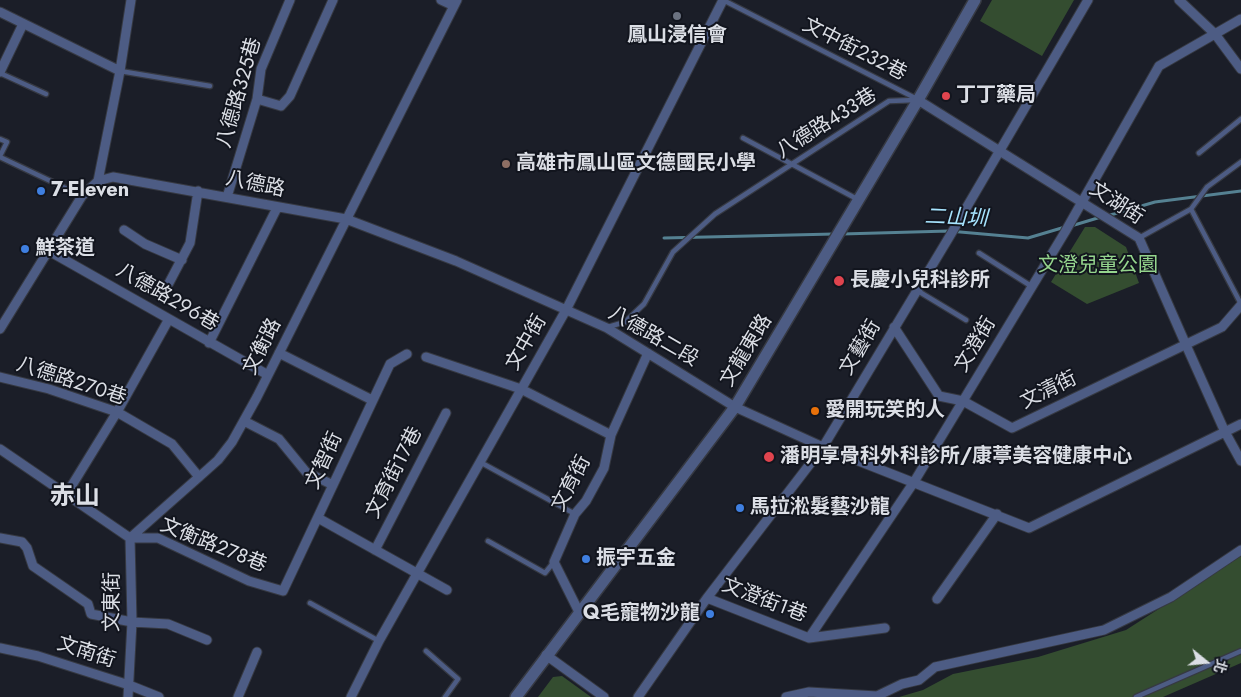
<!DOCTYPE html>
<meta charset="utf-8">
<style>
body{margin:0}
#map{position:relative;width:1241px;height:697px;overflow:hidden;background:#1b1e28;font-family:Jost,"Noto Sans TC",sans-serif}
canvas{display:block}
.north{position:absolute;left:1181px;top:637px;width:50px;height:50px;-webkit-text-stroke:4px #12151e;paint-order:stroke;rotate:107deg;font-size:14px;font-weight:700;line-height:20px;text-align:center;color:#dbdee5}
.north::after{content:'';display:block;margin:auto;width:18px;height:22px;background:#dbdee5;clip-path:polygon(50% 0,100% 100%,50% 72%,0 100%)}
</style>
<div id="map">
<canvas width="1241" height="697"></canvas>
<div class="north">北</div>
</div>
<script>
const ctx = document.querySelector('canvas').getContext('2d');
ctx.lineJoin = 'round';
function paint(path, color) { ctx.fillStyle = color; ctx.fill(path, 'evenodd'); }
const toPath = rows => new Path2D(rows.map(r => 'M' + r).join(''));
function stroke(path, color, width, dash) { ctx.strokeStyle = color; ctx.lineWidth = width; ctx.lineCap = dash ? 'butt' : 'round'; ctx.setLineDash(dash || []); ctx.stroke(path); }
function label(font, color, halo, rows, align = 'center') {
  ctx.font = font + ' Jost,"Noto Sans TC",sans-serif'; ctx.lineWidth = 4; ctx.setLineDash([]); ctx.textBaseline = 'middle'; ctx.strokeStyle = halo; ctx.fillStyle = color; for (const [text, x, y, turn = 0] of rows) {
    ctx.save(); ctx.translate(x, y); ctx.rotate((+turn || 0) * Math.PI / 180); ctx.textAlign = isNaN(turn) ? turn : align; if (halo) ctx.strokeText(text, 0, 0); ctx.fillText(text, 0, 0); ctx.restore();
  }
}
const green = toPath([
 [992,0,1074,0,1042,56,980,21],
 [1085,227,1095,227,1126,247,1139,283,1087,304,1051,282],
 [1241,556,1241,663,1163,697,899,697,923,690,953,674,1038,657,1126,630],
 [562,676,591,697,538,697,553,677]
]);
const stream = toPath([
 [1107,216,1155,202,1241,191],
 [1071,226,1101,217],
 [842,234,949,231,1028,238,1065,227],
 [664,238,834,234]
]);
const service = toPath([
 [723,0,917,99],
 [120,71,210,86],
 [0,73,46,94],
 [743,138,857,199],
 [0,139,7,142,0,156],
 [1199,153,1241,119],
 [0,157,82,196],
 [1191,209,1207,187,1241,162],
 [1139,238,1191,209,1241,304],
 [979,253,1031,286],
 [918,291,966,320],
 [608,327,625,322,644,304,673,252,715,214,889,101,916,100],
 [480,462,575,514],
 [488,541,545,573,554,562],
 [310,603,379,641],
 [426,651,458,679,445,697],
 [1136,697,1241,651]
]);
const minor = toPath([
 [441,0,454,6],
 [1179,0,1215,34,1241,69],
 [0,12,120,71],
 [0,72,23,24],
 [257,99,281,106,290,96,333,0],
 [918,100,1139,238,1186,345,1225,432,1241,461],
 [98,181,120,71,131,0],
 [227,197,257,99,261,69,290,0],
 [124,230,145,244,182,260],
 [49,251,268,375],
 [169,283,190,243,198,191],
 [894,327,939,396,963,401,1012,428,1222,327,1241,305],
 [0,329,82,196,98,181,113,177,346,219,456,261,607,328,735,407,823,447,1029,528,1241,424],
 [209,343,277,208],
 [279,353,372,400],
 [426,357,521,389,611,435,604,468,586,501,575,514,554,562,579,612],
 [0,377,49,389,117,412,172,444,199,477],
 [244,421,279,439,306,472,333,485],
 [611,435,648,353],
 [0,449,130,538],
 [66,495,117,412,169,319],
 [318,518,447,590],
 [0,538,22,542,27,548,33,566,88,604,91,614,132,622,168,624,207,640],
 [130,538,199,477,218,460,232,442,257,397,457,0],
 [130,538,158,538,249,581,283,591,390,364,407,354],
 [375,550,446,413],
 [707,598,809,638,885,628],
 [937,599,997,514],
 [809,638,914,482,1065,232,1159,66,1241,19],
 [0,648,38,656,129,685,159,697],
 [546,655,604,697],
 [128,697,132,622,130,538],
 [238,697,257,652],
 [351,697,379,641,566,310,723,0],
 [638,697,707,598,823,447,951,234,1088,0],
 [786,697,809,692,877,696,902,684,919,680,935,667,1104,630,1171,597,1241,550]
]);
const tertiary = toPath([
 [516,697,735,407,918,100,975,0]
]);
const markers = [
 [677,16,5,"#6b7280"],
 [946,96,5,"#e0444e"],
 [506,164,5,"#8d6e63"],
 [41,191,5,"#3f7fe0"],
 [25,249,5,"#3f7fe0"],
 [839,281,6,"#e0444e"],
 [815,411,5,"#e8710a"],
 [769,457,6,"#e0444e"],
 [740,508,5,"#3f7fe0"],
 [586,559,5,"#3f7fe0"],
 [710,614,5,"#3f7fe0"]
];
const poiNames = [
 ["鳳山浸信會",677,36,"center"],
 ["丁丁藥局",956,96],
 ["高雄市鳳山區文德國民小學",516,164],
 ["7-Eleven",51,191],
 ["鮮茶道",35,249],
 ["長慶小兒科診所",850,281],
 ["愛開玩笑的人",825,411],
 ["潘明享骨科外科診所/康葶美容健康中心",780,457],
 ["馬拉淞髮藝沙龍",750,508],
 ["振宇五金",596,559],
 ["Q毛寵物沙龍",700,614,"right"]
];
const streetNames = [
 ["文中街232巷",854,50,27],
 ["八德路325巷",240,93,-74],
 ["八德路433巷",827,124,-32],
 ["八德路",255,185,12],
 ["文湖街",1116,204,33],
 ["八德路296巷",167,298,30],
 ["八德路二段",653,337,30],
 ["文中街",527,343,-60],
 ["文澄街",976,345,-59],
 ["文衡路",263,347,-63],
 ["文藝街",861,348,-59],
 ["文龍東路",747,351,-59],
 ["八德路270巷",71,382,18],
 ["文清街",1049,391,-26],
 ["文智街",325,461,-65],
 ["文育街17巷",395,473,-63],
 ["文育街",572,484,-62],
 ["文衡路278巷",213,546,22],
 ["文澄街1巷",764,601,21],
 ["文東街",113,602,-90],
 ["文南街",86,653,18]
];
const parkNames = [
 ["文澄兒童公園",1098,266]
];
const waterNames = [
 ["二山圳",956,219,2]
];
const districtNames = [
 ["赤山",75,498]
];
paint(green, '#344d30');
stroke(stream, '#558192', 3);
stroke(service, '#363942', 7);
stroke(minor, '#363942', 11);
stroke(tertiary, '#363942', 14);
stroke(service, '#4d5c84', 4.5);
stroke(minor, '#4d5c84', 9);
stroke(tertiary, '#4d5c84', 11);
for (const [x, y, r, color] of markers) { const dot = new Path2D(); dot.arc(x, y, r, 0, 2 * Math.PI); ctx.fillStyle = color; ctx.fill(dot); stroke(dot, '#12151e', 2); }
label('bold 20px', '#dbdee5', '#12151e', poiNames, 'left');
label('20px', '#dbdee5', '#12151e', streetNames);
label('20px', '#95d58d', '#12151e', parkNames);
label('italic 21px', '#a7e4fe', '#12151e', waterNames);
label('bold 25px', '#dbdee5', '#12151e', districtNames);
</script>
